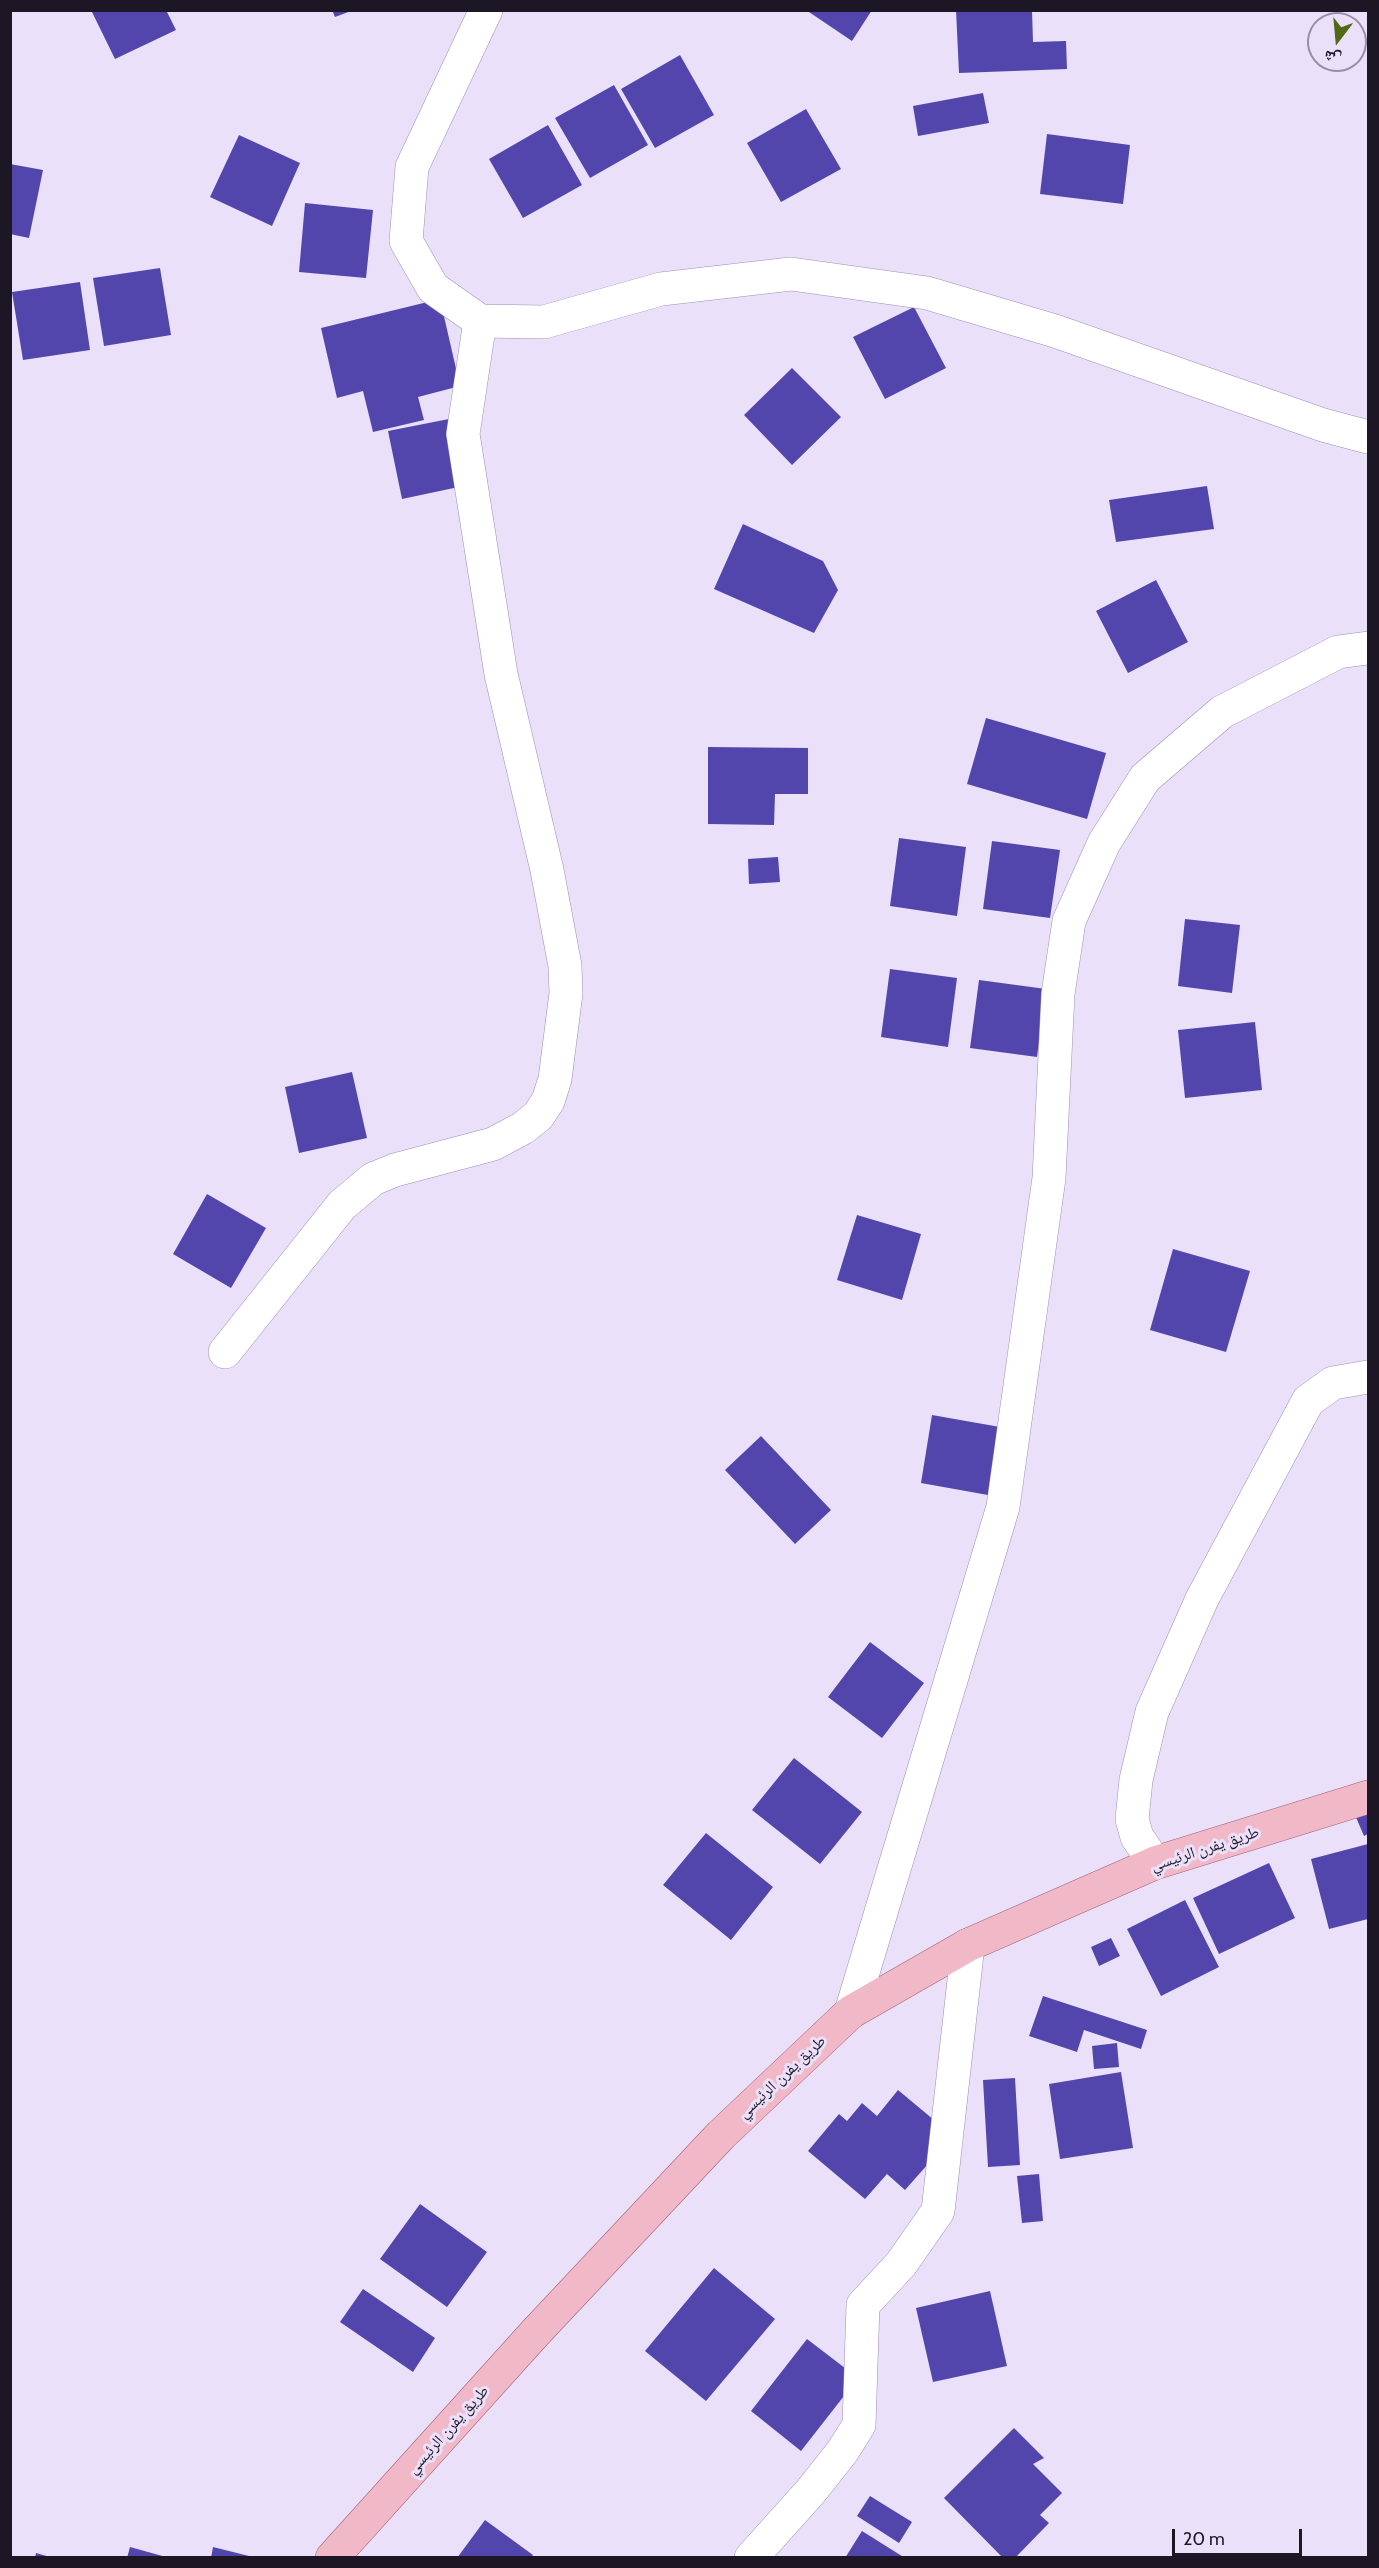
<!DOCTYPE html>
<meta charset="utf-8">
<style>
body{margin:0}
#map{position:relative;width:1379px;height:2568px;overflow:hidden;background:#eae0f9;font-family:Cabin,"Noto Naskh Arabic",sans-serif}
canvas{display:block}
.frame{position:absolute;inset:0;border:12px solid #1d1625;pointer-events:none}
.north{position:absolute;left:1307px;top:12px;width:60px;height:60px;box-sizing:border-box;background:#eae0f9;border:2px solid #988fa4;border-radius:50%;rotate:196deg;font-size:16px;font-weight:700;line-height:24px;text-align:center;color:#1d1625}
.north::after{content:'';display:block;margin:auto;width:21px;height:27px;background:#526816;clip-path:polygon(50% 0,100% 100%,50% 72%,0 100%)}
.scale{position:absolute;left:1172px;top:2529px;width:130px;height:27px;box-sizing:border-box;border:3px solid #1d1625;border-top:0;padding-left:8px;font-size:18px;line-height:21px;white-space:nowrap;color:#1d1625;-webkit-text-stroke:4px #eae0f9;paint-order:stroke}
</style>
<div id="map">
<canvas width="1379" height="2568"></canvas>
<div class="frame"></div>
<div class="north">ش</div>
<div class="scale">20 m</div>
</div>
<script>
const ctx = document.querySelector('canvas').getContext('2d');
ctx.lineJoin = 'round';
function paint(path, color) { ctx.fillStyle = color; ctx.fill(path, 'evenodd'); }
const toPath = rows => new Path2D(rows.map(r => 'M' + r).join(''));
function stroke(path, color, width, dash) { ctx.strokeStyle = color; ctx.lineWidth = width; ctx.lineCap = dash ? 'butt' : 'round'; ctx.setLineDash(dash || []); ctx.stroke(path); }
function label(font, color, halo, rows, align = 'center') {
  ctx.font = font + ' Cabin,"Noto Naskh Arabic",sans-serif'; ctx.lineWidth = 6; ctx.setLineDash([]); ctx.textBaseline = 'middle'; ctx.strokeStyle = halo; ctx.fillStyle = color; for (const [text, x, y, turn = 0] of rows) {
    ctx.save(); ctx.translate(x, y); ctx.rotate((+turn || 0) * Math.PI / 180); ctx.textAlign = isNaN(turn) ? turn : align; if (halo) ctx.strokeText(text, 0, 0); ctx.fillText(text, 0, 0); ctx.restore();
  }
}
const building = toPath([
 [91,10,166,10,176,30,115,59],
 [332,10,351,10,351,11,335,17],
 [806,10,872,10,852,41],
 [956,10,1032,10,1033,42,1066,41,1067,69,959,73],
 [680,55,714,115,655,148,621,89],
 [614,85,648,145,590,178,555,118],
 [983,93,989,123,918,136,913,106],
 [806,109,841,169,781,202,747,143],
 [548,125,582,185,523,218,489,159],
 [1047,134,1130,145,1123,204,1040,194],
 [239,135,300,163,272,226,210,197],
 [10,164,43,170,29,238,10,234],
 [305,203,373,210,366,278,299,272],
 [160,268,171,335,104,346,93,278],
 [80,282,90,350,23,360,12,292],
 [440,299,460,386,418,397,424,420,373,432,363,391,337,398,321,328],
 [914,307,946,368,885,399,853,337],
 [792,368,841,417,792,465,744,415],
 [454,418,468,485,402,499,388,431],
 [1207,486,1214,529,1116,542,1109,500],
 [743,524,823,561,838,590,814,633,714,589],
 [1156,580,1188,642,1128,673,1096,611],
 [986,718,1106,753,1087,819,967,784],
 [708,747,808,748,808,794,775,794,774,825,708,824],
 [899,838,966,847,957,916,890,906],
 [992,841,1060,850,1050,918,983,909],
 [778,857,780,882,749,884,748,859],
 [1185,919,1240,925,1232,993,1178,986],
 [890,969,957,978,948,1047,881,1037],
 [979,980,1046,989,1037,1057,970,1048],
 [1255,1022,1262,1090,1185,1098,1178,1030],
 [352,1072,367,1138,299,1153,285,1087],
 [207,1194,266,1228,231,1288,173,1254],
 [857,1215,921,1234,902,1300,837,1280],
 [1173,1249,1250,1271,1226,1352,1150,1330],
 [932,1415,1000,1427,988,1495,921,1483],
 [761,1436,831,1510,795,1544,725,1470],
 [870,1642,924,1683,882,1738,828,1697],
 [794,1758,862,1812,820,1864,752,1810],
 [1368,1809,1368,1834,1364,1836,1355,1815],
 [706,1833,773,1887,731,1940,663,1885],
 [1368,1844,1368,1919,1329,1929,1311,1859],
 [1269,1863,1295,1918,1219,1954,1193,1898],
 [1185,1900,1219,1967,1161,1996,1127,1929],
 [1111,1938,1120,1956,1099,1966,1091,1947],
 [1043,1996,1147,2030,1141,2049,1084,2030,1077,2052,1029,2036],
 [1117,2043,1119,2067,1094,2069,1092,2046],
 [1121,2072,1133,2148,1060,2159,1049,2084],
 [1015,2078,1020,2165,988,2167,983,2080],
 [898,2090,934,2120,928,2164,905,2190,887,2174,865,2199,808,2151,839,2114,847,2121,862,2103,877,2116],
 [1039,2174,1043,2221,1022,2223,1017,2176],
 [420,2204,487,2252,447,2307,380,2259],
 [714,2268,775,2319,706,2401,645,2351],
 [363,2289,435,2338,413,2372,340,2322],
 [990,2291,1007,2366,933,2382,916,2308],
 [807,2339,858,2378,801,2451,751,2411],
 [1014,2428,1044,2458,1033,2464,1062,2493,1040,2515,1049,2523,1015,2558,1003,2558,944,2498],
 [870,2496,912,2522,899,2543,857,2516],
 [485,2520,533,2555,531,2558,457,2558],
 [862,2531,905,2558,845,2558],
 [130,2547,166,2557,166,2558,127,2558],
 [213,2547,253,2557,253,2558,211,2558],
 [36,2553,50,2557,50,2558,35,2558]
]);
const minor = toPath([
 [486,10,412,167,406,241,433,288,480,321,544,322,661,289,791,274,927,293,1055,331,1323,425,1368,437],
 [225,1352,342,1205,373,1179,395,1170,493,1144,523,1128,538,1116,548,1101,555,1079,566,993,565,966,547,870,501,674,463,434,480,321],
 [1155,1863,1137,1837,1132,1819,1136,1780,1152,1712,1202,1599,1308,1401,1333,1383,1368,1377],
 [851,2012,1003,1507,1049,1178,1058,994,1069,921,1104,843,1145,778,1222,712,1338,652,1368,648],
 [751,2558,811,2491,842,2452,859,2425,863,2305,901,2264,938,2211,968,1945]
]);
const primary = toPath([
 [332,2558,535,2333,721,2135,851,2012,968,1945,1155,1863,1368,1797]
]);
const streetNames = [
 ["طريق يفرن الرئيسي",1205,1849,-18],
 ["طريق يفرن الرئيسي",782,2077,-43],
 ["طريق يفرن الرئيسي",448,2430,-48]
];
paint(building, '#5246ac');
stroke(minor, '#9f8fb6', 34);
stroke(primary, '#a16076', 34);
stroke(minor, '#fff', 33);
stroke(primary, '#f1b8c7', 33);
label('16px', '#1d1625', '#eae0f9', streetNames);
</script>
